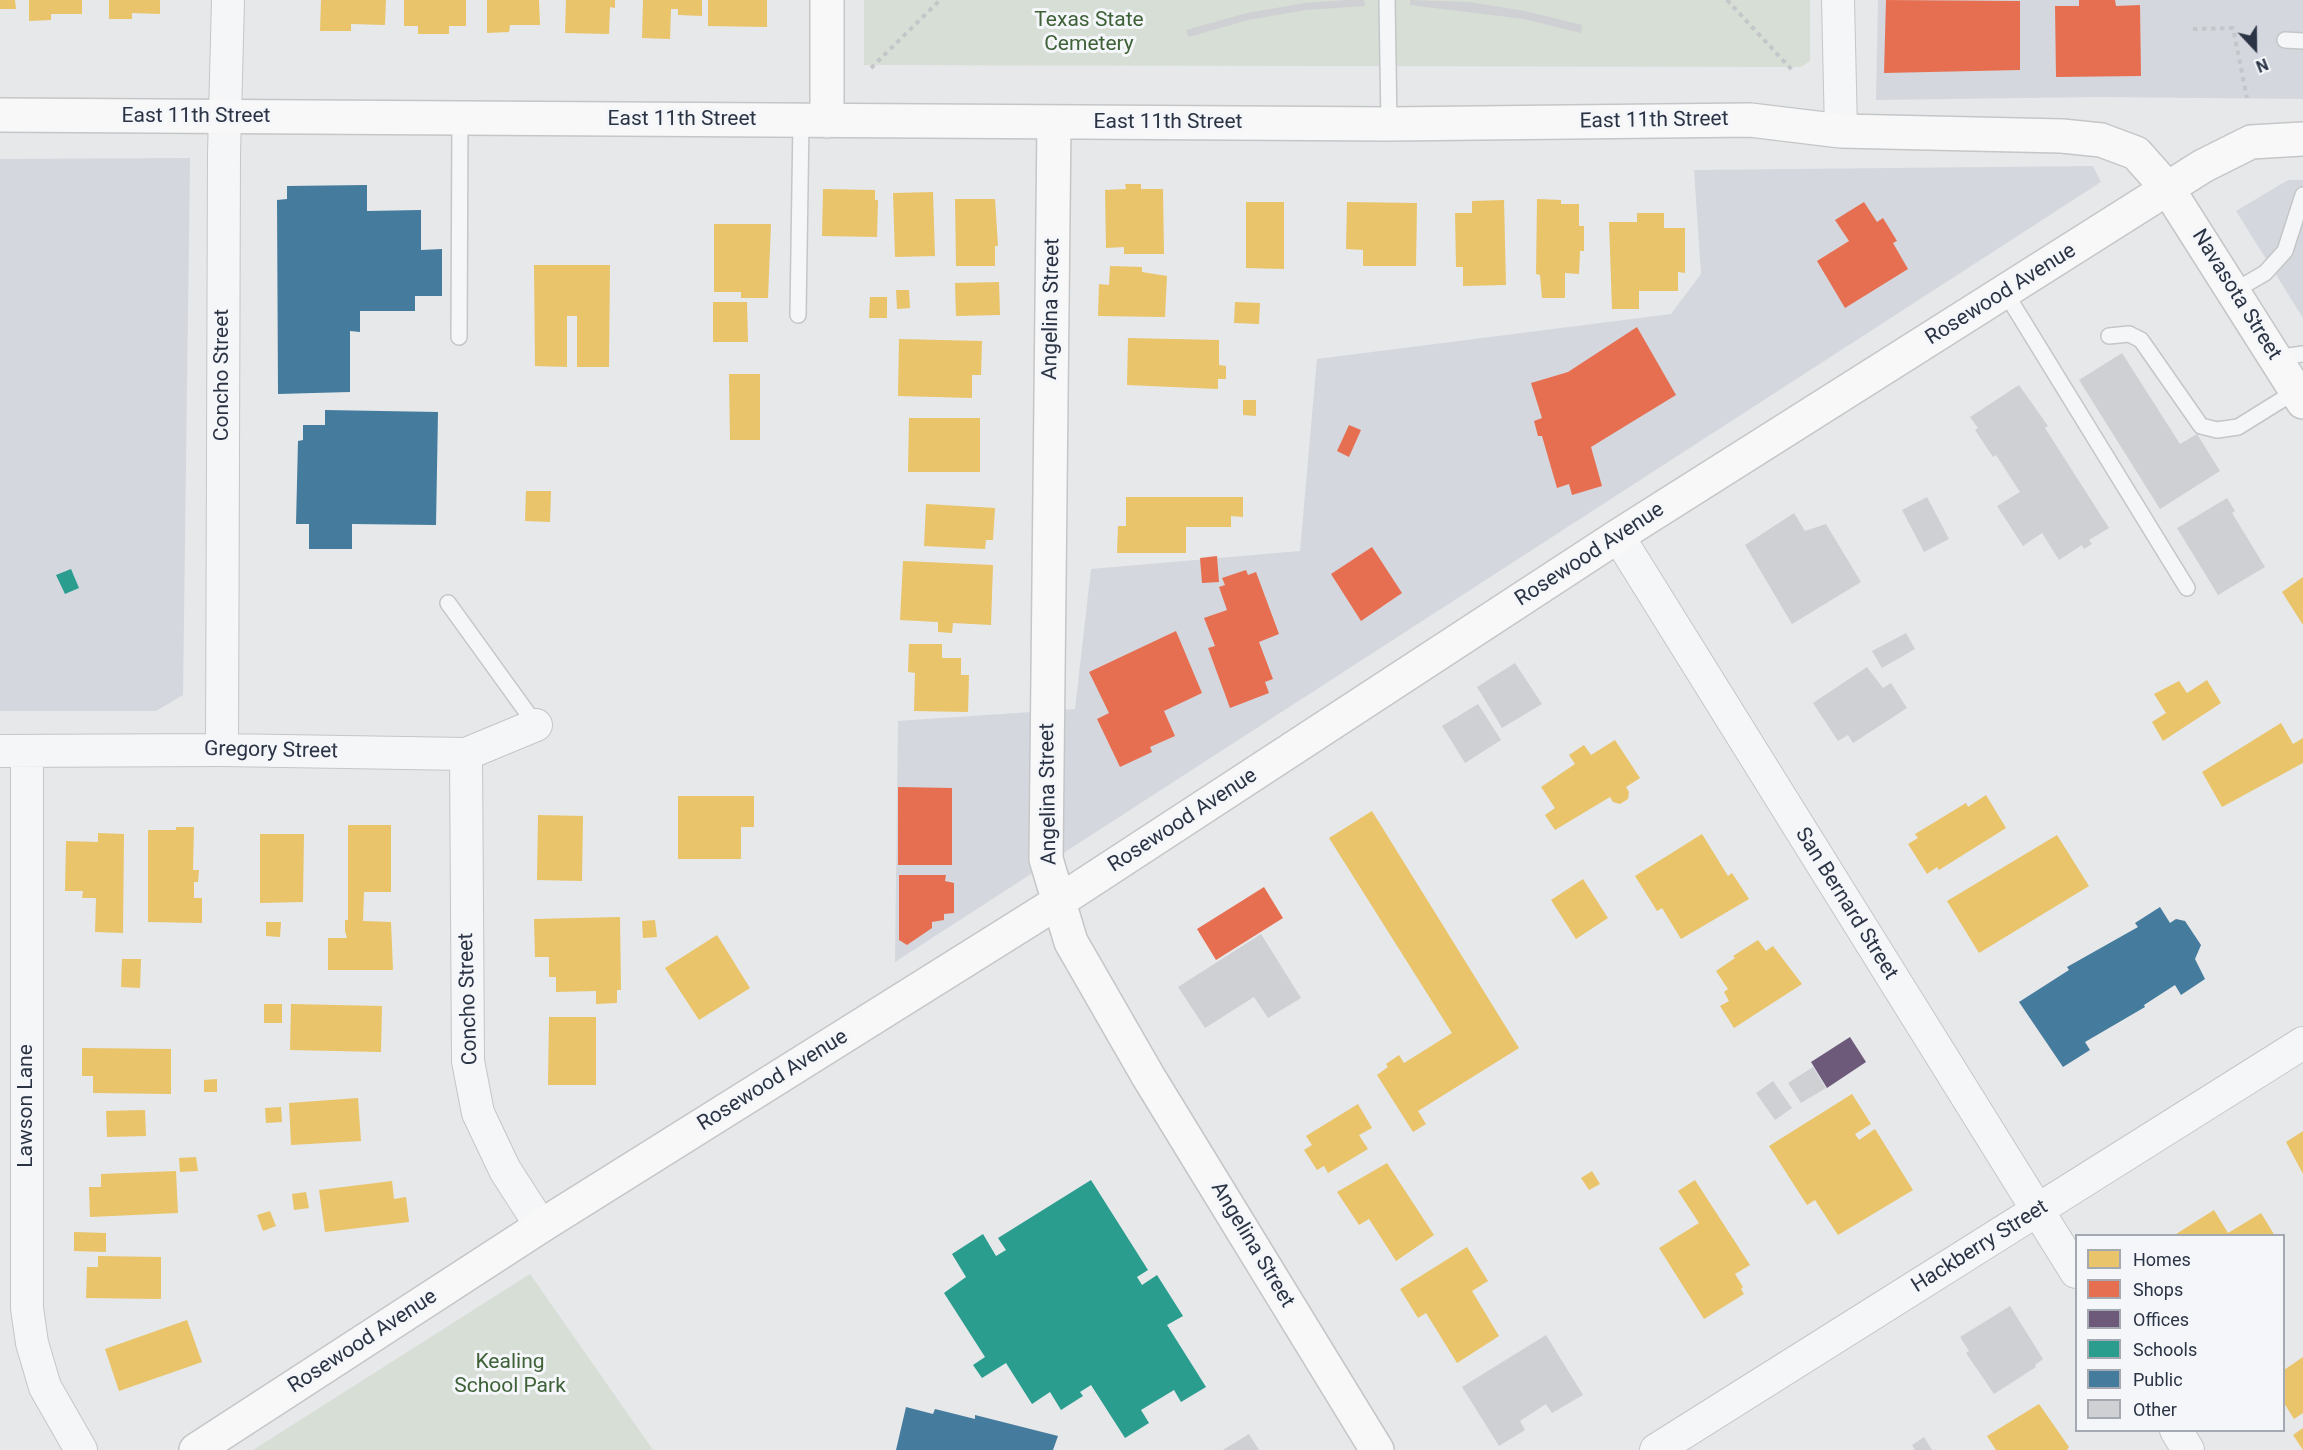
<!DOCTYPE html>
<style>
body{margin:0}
#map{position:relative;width:2303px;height:1450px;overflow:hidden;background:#e6e8ea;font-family:Roboto,sans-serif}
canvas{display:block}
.legend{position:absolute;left:2075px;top:1234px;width:210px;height:198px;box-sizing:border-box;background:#f4f6f9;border:2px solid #a4a8b1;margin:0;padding:8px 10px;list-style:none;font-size:18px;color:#2b3445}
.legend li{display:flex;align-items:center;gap:12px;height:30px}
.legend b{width:30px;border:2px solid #a4a8b1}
.north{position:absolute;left:2225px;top:18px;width:60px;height:60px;-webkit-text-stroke:4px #f4f6f9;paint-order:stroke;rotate:158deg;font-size:16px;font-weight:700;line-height:24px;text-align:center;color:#2b3445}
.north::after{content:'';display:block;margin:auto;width:21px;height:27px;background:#2b3445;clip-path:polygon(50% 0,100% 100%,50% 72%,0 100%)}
</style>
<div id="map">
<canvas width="2303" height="1450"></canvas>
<ul class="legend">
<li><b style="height:16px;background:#e9c46a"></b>Homes</li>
<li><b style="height:16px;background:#e76f51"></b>Shops</li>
<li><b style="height:16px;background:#6d597a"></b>Offices</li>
<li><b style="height:16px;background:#2a9d8f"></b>Schools</li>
<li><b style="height:16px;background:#457b9d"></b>Public</li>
<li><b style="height:16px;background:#ced0d3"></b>Other</li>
</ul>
<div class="north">N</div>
</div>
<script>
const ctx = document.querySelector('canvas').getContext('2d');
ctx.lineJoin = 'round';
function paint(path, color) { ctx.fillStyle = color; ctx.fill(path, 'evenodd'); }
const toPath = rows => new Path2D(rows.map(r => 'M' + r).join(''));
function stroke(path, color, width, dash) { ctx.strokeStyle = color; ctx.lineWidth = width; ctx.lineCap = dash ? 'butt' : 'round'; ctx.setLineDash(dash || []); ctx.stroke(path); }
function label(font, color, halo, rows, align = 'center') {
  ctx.font = font + ' Roboto,sans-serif'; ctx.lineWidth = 6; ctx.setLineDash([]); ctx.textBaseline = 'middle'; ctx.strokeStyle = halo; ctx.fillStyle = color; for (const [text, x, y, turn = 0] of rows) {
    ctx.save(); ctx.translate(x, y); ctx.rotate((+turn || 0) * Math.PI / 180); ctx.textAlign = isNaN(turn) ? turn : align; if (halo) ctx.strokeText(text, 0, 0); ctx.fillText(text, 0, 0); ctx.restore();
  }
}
const built = toPath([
 [1878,0,2303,0,2303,99,2099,97,1876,100],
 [190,158,183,695,156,711,0,711,0,159],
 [2093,166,2101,182,895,962,898,721,1075,709,1091,569,1300,551,1317,359,1671,314,1701,274,1694,170],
 [2288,180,2303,180,2303,318,2236,211]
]);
const green = toPath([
 [864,0,1810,0,1810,61,1801,67,864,65],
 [530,1274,653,1450,253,1450]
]);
const homes = toPath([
 [0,0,15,0,16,9,0,9],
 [29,0,82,0,82,14,51,14,51,20,29,21],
 [109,0,160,0,160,14,132,13,132,19,109,19],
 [321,0,386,0,385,25,351,24,351,31,320,31],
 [404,0,466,0,466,26,449,26,449,34,418,34,418,26,404,26],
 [487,0,539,0,540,25,510,25,509,32,487,33],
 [566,0,615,0,615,8,610,7,609,34,565,33],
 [643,0,702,0,702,16,678,15,678,9,671,9,670,39,642,38],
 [708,0,767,0,767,27,708,26],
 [1125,184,1141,184,1141,189,1163,189,1164,254,1124,254,1124,247,1106,248,1105,190,1126,189],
 [823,189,875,190,875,200,878,200,877,237,822,236],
 [933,192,935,256,895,257,893,193],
 [955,199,995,199,998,246,995,246,995,266,956,266],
 [1537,199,1561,200,1561,204,1579,204,1579,226,1584,226,1584,251,1580,251,1579,274,1565,273,1565,298,1542,298,1540,275,1536,274],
 [1504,200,1506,285,1463,286,1463,267,1456,267,1455,213,1472,213,1472,201],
 [1246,202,1284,202,1284,269,1246,268],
 [1347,202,1417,203,1416,266,1363,266,1363,250,1346,249],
 [1637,213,1664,213,1664,228,1685,228,1685,273,1678,272,1678,291,1639,291,1639,309,1612,309,1609,222,1637,222],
 [714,224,771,224,768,298,741,298,741,292,714,292],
 [534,265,610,265,609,367,577,367,577,316,567,316,567,367,535,366],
 [1110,266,1142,267,1142,272,1167,276,1165,317,1098,316,1099,284,1109,285],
 [999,282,1000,315,956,316,955,283],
 [896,290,909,290,910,308,897,309],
 [870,297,887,297,887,318,869,318],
 [713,302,747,302,748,342,713,342],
 [1235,302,1260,303,1259,324,1234,323],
 [1128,338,1219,340,1219,365,1226,366,1226,379,1218,379,1218,389,1127,385],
 [899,339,982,341,981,375,972,375,972,398,898,396],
 [729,374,760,374,760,440,730,440],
 [1243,400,1256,400,1256,416,1243,415],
 [909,418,980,418,980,472,908,472],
 [526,491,551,491,550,522,525,521],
 [1126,497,1243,497,1243,517,1231,516,1231,527,1186,527,1186,553,1117,553,1118,526,1126,526],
 [926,504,995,508,993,540,986,540,985,549,924,546],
 [903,561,993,565,991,625,953,623,952,633,938,632,938,622,900,620],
 [2303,577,2303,625,2282,592],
 [909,644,942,644,942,658,961,658,961,675,969,675,968,712,914,711,915,673,908,672],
 [2207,680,2221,703,2163,741,2152,722,2166,713,2154,694,2179,681,2187,693],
 [2281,723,2293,744,2303,738,2303,763,2222,807,2202,772],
 [1615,740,1640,778,1626,787,1629,792,1628,799,1620,804,1613,802,1610,797,1555,830,1545,815,1555,808,1541,787,1575,764,1569,755,1584,745,1591,755],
 [1986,795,2006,828,1939,870,1937,867,1927,874,1908,844,1918,838,1915,834,1966,803,1968,807],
 [678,796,754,796,754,827,741,827,741,859,678,859],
 [1372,811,1519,1048,1418,1111,1426,1124,1413,1132,1377,1075,1388,1067,1386,1064,1399,1055,1404,1063,1452,1033,1329,838],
 [538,815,583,816,582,881,537,880],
 [348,825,391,825,391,892,364,892,363,921,391,922,393,970,328,970,328,938,347,938,345,931,345,920,348,920],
 [176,827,194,827,193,870,199,870,198,882,194,882,194,898,202,898,202,923,148,922,148,830,176,830],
 [98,833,124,834,123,933,95,932,96,898,82,898,83,891,65,891,66,841,98,842],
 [260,834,304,834,303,902,260,903],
 [1702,834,1728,876,1732,873,1749,899,1681,939,1662,908,1657,911,1635,876],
 [2057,835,2089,886,1979,953,1947,901],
 [1583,879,1608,918,1576,939,1551,900],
 [620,917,621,990,617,990,617,1003,596,1004,596,991,556,992,556,977,549,977,549,957,535,957,534,919],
 [655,920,657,937,643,938,642,921],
 [266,922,281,922,280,937,266,936],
 [717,935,750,988,699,1020,665,968],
 [1758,940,1766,951,1773,946,1802,984,1734,1028,1720,1006,1729,1001,1724,992,1728,989,1716,971,1735,958,1733,956],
 [122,959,141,959,140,988,121,987],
 [264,1004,282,1004,282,1023,264,1023],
 [291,1004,382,1006,381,1052,290,1050],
 [549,1017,596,1017,596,1085,548,1085],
 [82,1048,171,1049,171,1094,93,1093,93,1076,82,1076],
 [217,1079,217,1092,204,1092,204,1080],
 [1852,1094,1871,1124,1855,1134,1859,1140,1875,1129,1913,1190,1838,1235,1815,1200,1807,1205,1769,1146],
 [358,1098,361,1141,291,1145,289,1103],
 [1358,1104,1372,1128,1359,1135,1368,1149,1328,1173,1324,1166,1317,1170,1304,1150,1312,1145,1306,1136],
 [281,1107,282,1122,266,1123,265,1108],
 [145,1110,146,1136,107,1137,106,1111],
 [2303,1131,2303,1174,2286,1142],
 [196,1157,198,1171,180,1172,179,1158],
 [1387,1163,1434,1235,1396,1261,1369,1219,1359,1225,1337,1192],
 [176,1171,178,1213,90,1217,89,1187,101,1187,101,1174],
 [1592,1171,1600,1184,1589,1190,1581,1178],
 [1695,1180,1750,1265,1735,1274,1743,1287,1741,1289,1744,1294,1704,1319,1659,1248,1699,1223,1678,1191],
 [392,1181,394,1199,406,1197,409,1222,325,1232,319,1190],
 [306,1192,309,1208,294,1210,292,1194],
 [2214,1210,2228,1233,2261,1213,2275,1236,2173,1236],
 [270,1211,276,1226,263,1231,257,1215],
 [74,1232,106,1233,106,1252,74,1251],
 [1467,1247,1488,1281,1472,1291,1499,1336,1457,1363,1426,1313,1418,1318,1400,1289],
 [98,1256,161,1257,161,1299,86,1298,87,1267,98,1267],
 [187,1320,202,1362,119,1391,105,1349],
 [2303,1357,2303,1413,2294,1419,2284,1403,2284,1370],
 [2039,1404,2069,1447,2067,1450,1996,1450,1987,1436],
 [2303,1428,2303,1450,2293,1435]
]);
const shops = toPath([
 [1886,0,2020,1,2020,70,1884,73],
 [2079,0,2115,0,2116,6,2140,5,2141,76,2056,77,2055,6,2079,6],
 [1864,202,1877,222,1883,218,1897,241,1893,243,1908,269,1845,308,1817,261,1849,241,1835,220],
 [1637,327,1676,395,1591,447,1602,486,1572,495,1569,484,1557,488,1542,436,1538,436,1534,421,1542,418,1531,383,1568,372],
 [1349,425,1361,430,1349,457,1337,451],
 [1372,547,1402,593,1361,621,1331,574],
 [1217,556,1219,582,1202,583,1200,558],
 [1246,570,1248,575,1256,572,1279,634,1259,642,1273,679,1265,682,1269,693,1230,708,1208,648,1215,646,1204,618,1227,610,1219,587,1225,585,1222,578],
 [1176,631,1202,693,1164,711,1175,736,1150,747,1152,752,1120,767,1097,719,1109,713,1089,672],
 [898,787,952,788,952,865,898,865],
 [899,875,946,875,945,881,954,883,954,913,944,914,944,920,932,922,932,928,907,945,899,940],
 [1264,887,1283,918,1216,960,1197,929]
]);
const offices = toPath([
 [1850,1037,1866,1062,1827,1088,1811,1062]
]);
const schools = toPath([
 [71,569,79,588,65,594,56,575],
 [1091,1180,1148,1270,1137,1277,1142,1285,1157,1275,1183,1316,1167,1325,1206,1387,1181,1402,1174,1390,1141,1410,1149,1423,1125,1438,1091,1385,1080,1392,1083,1396,1061,1410,1050,1392,1032,1404,1006,1363,982,1378,973,1365,985,1357,944,1293,966,1277,952,1254,983,1234,996,1256,1006,1250,998,1238]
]);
const public = toPath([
 [367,185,367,211,421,210,421,250,442,249,442,296,415,296,415,311,360,311,360,332,350,331,350,392,278,394,277,200,287,199,287,186],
 [325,410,438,412,436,525,352,524,352,549,309,549,309,524,296,524,298,441,303,440,303,425,325,425],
 [2160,907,2170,923,2176,919,2185,921,2201,945,2195,959,2205,979,2181,995,2175,985,2144,1005,2145,1007,2085,1042,2090,1050,2063,1067,2019,1002,2069,970,2067,967,2138,927,2135,923],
 [906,1407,933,1414,935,1409,975,1419,975,1415,1058,1436,1053,1450,896,1450]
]);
const building = toPath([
 [1347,0,1364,0,1365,6,1306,10,1248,20,1189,37,1186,30,1247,13,1305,3],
 [1410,0,1469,2,1525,11,1582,25,1581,33,1524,19,1410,5],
 [2122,353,2180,444,2197,434,2220,471,2160,509,2079,380],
 [2019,385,2048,426,2045,428,2109,528,2089,540,2092,544,2084,549,2082,545,2059,560,2042,533,2023,546,1997,506,2020,492,1996,455,1993,457,1975,430,1978,428,1970,417],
 [1927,497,1949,539,1924,552,1902,510],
 [2227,498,2235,511,2232,513,2265,567,2218,595,2177,528],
 [1794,513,1805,531,1826,524,1861,582,1792,624,1745,545],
 [1906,633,1915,649,1882,668,1872,651],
 [1515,663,1542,704,1502,728,1477,687],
 [1867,667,1883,688,1891,683,1907,708,1853,743,1848,735,1838,741,1813,703],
 [1478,704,1501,740,1465,763,1442,726],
 [1261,934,1301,998,1268,1018,1254,997,1205,1028,1178,987],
 [1813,1067,1826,1088,1801,1103,1788,1083],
 [1773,1081,1792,1108,1775,1120,1756,1093],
 [2010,1306,2043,1359,2035,1365,2036,1367,1994,1394,1966,1353,1969,1351,1960,1337],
 [1546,1335,1583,1395,1552,1413,1546,1404,1520,1421,1525,1430,1499,1446,1462,1387],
 [1249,1434,1259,1450,1223,1450],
 [1924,1437,1932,1450,1915,1450,1912,1445]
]);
const path = toPath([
 [1727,0,1792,70],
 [2193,29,2233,28,2247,98],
 [871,68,940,0]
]);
const lane = toPath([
 [1387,0,1389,124],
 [2285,40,2303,41],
 [2234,291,2265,273,2285,251,2303,195],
 [2005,292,2187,588],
 [798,315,801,121],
 [2109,336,2129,334,2141,340,2201,426,2217,430,2238,427,2296,391],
 [459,337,460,118],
 [2275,358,2303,354],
 [448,603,536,725]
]);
const street = toPath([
 [1838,0,1841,131],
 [1618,536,2076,1272],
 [222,750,224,154,228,0],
 [0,751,222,750,466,754,536,725],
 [27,751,27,1308,32,1343,45,1387,81,1450],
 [466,754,468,1061,478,1113,505,1170,541,1226],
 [2176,1430,2188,1450],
 [1656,1450,2303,1043]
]);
const secondary = toPath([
 [0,115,1389,124,1750,120,1841,131,2062,136,2101,140,2136,153,2168,189,2303,402],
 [827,121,827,0],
 [1054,122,1046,859,1071,942,1148,1076,1377,1450],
 [196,1450,541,1226,1058,902,1618,536,2203,166,2251,142,2303,139]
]);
const parkNames = [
 ["Texas State",1089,21],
 ["Cemetery",1089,45],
 ["Kealing",510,1363],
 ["School Park",510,1387]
];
const streetNames = [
 ["East 11th Street",196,117],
 ["East 11th Street",682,120],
 ["East 11th Street",1654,121,-1],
 ["East 11th Street",1168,123],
 ["Rosewood Avenue",2001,295,-32],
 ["Navasota Street",2236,295,58],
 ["Angelina Street",1052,309,-89],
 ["Concho Street",223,375,-90],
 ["Rosewood Avenue",1590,555,-33],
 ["Gregory Street",271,751,1],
 ["Angelina Street",1049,794,-91],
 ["Rosewood Avenue",1183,821,-33],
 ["San Bernard Street",1846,904,58],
 ["Concho Street",469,999,-92],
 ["Rosewood Avenue",773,1081,-32],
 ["Lawson Lane",27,1106,-90],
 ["Angelina Street",1252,1245,59],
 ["Hackberry Street",1980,1247,-32],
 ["Rosewood Avenue",363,1342,-33]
];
paint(built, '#d4d7dd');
paint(green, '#d6ded6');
paint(homes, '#e9c46a');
paint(shops, '#e76f51');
paint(offices, '#6d597a');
paint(schools, '#2a9d8f');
paint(public, '#457b9d');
paint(building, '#ced0d3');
stroke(lane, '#c4c6c8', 18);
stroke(street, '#c4c6c8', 34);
stroke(secondary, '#c4c6c8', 36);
stroke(path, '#c5c6ca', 4, [4.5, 4.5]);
stroke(lane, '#f5f6f7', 15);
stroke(street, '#f5f6f7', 32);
stroke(secondary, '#f8f8f8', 33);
label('21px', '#3f6138', '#f4f6f9', parkNames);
label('21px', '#2b3445', '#f4f6f9', streetNames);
</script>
